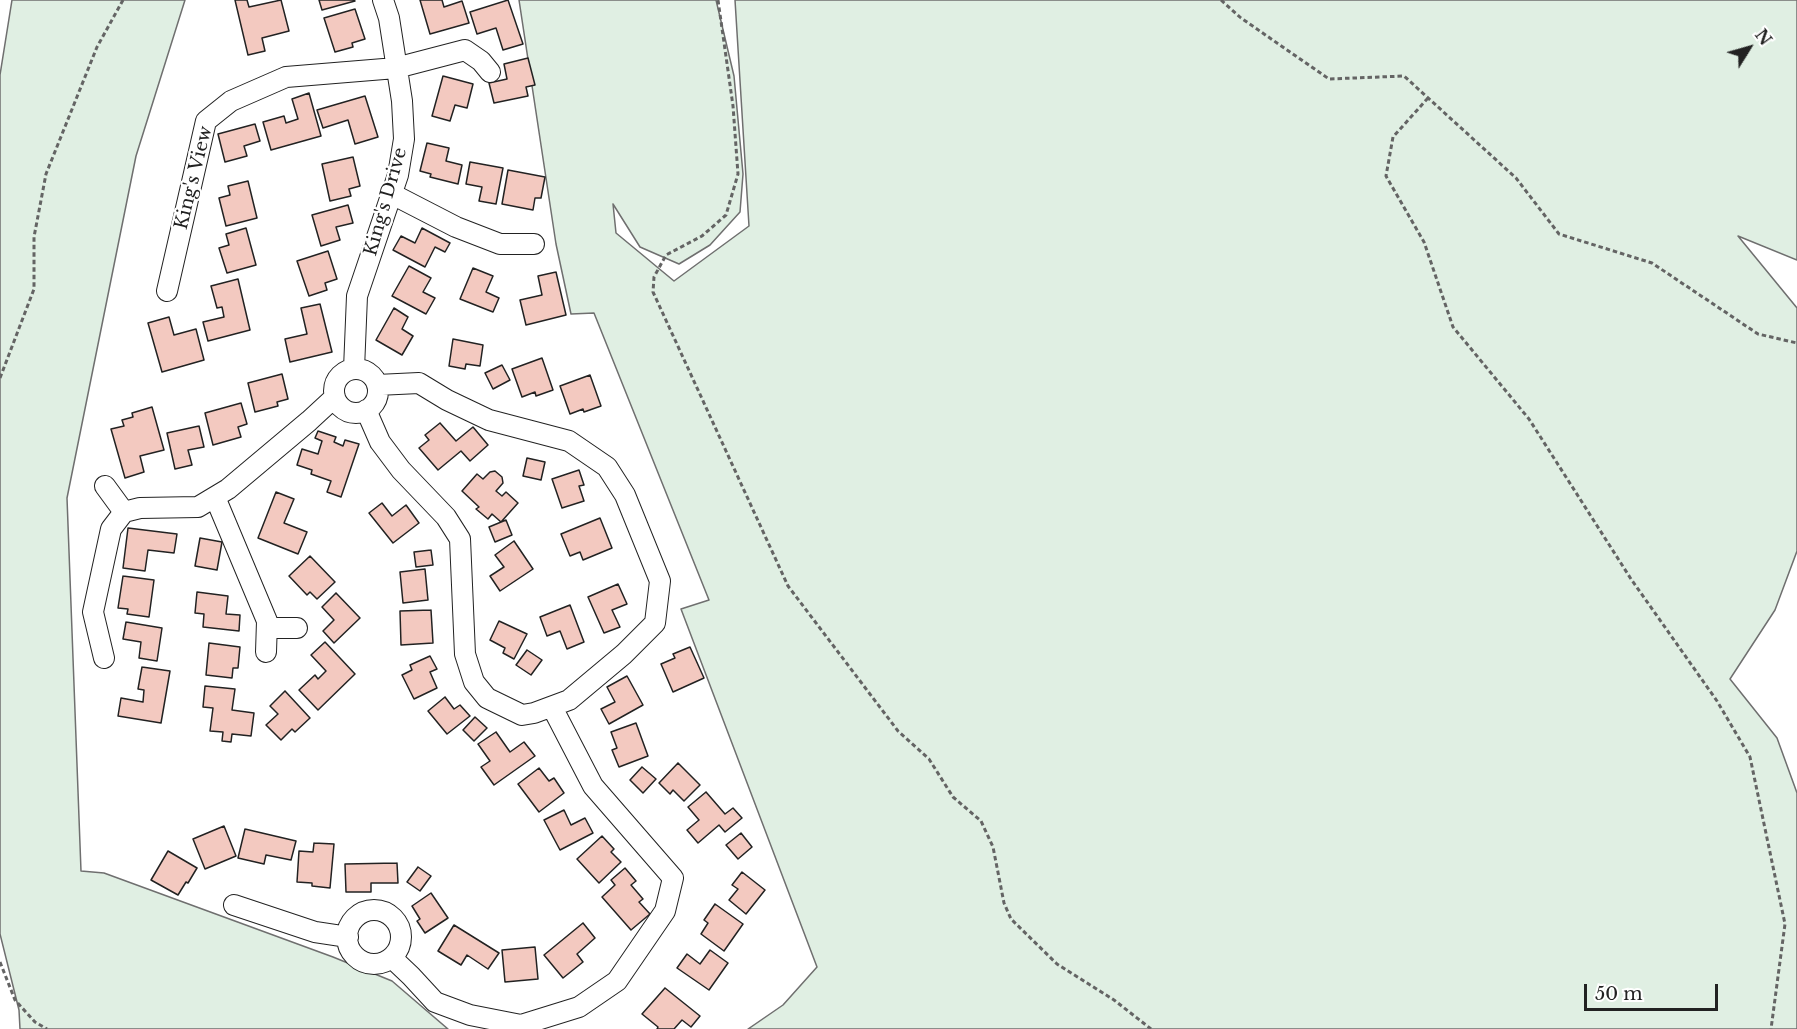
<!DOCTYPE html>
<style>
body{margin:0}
#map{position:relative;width:1797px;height:1029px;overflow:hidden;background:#fff;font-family:"Libre Baskerville",serif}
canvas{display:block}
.north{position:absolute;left:1719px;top:18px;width:60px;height:60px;-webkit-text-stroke:4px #fff;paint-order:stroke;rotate:53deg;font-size:16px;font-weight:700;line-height:24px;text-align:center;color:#222}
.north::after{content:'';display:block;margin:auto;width:21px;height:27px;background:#222;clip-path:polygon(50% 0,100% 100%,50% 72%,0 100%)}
.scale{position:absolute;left:1584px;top:984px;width:134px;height:27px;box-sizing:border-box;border:3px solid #222;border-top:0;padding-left:8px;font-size:18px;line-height:21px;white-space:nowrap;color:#222;-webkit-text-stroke:4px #fff;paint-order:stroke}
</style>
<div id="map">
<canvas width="1797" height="1029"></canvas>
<div class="north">N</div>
<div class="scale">50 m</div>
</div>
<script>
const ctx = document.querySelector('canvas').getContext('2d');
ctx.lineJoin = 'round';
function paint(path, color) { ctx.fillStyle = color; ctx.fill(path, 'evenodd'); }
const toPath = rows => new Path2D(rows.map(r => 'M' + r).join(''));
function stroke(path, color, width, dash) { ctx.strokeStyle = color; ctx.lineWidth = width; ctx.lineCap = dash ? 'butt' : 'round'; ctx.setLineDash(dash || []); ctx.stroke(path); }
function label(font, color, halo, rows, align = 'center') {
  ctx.font = font + ' "Libre Baskerville",serif'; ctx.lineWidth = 4.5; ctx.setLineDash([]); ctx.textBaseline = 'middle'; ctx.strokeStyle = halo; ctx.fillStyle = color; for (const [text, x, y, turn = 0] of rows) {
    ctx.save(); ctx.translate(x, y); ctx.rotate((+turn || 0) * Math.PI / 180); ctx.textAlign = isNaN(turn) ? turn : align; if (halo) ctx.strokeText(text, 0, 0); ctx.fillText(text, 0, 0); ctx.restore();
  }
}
const green = toPath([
 [12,0,185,0,136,156,67,498,81,871,104,873,333,957,392,981,448,1029,20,1029,19,1010,0,934,0,75,12,0],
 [519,0,716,0,734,76,743,174,740,212,710,245,679,264,640,247,613,204,616,233,674,281,749,226,735,0,1797,0,1797,260,1738,236,1797,308,1797,551,1775,610,1730,679,1777,738,1797,793,1797,1029,748,1029,783,1005,817,967,681,609,709,600,594,313,571,314,556,244,519,0]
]);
const building = toPath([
 [235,0,247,0,249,7,281,0,289,31,262,38,265,51,248,55,235,0],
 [319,0,354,0,355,1,322,10,319,0],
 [420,0,442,0,444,7,462,1,469,23,430,34,420,0],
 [508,0,523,44,503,50,496,28,477,34,470,12,508,0],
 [355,9,365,39,352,43,353,47,335,52,324,18,355,9],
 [528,58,535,85,526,87,528,96,494,103,489,83,507,79,504,64,528,58],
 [443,76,473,84,467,108,455,105,450,121,432,116,443,76],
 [309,93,321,136,271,150,263,122,284,116,286,123,298,119,292,99,309,93],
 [365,96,378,137,355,144,348,120,323,128,317,110,365,96],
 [255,124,260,141,244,146,247,156,225,162,218,134,255,124],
 [427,143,449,148,446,161,462,165,458,184,430,177,431,174,420,171,427,143],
 [353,157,360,186,349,189,351,196,330,201,322,164,353,157],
 [470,162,503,168,496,204,479,201,482,187,466,184,470,162],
 [508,170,545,177,541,198,535,198,533,210,502,204,508,170],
 [248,181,257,218,226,226,219,198,230,195,228,186,248,181],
 [348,205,353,223,336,227,340,240,321,246,312,215,348,205],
 [246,228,256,265,227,273,219,248,229,245,226,234,246,228],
 [422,228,450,243,445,252,435,247,425,267,393,250,401,236,415,243,422,228],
 [328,251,337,279,325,283,327,290,309,296,297,261,328,251],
 [409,266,431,278,423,292,435,298,426,314,392,296,409,266],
 [473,268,493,276,486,292,499,298,493,312,460,299,473,268],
 [556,272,566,315,526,325,520,300,542,295,538,276,556,272],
 [238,279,250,330,208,341,203,322,224,317,222,307,217,308,211,286,238,279],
 [320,304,332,352,290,362,285,339,307,334,301,308,320,304],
 [394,308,408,317,402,329,413,336,402,355,376,340,394,308],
 [169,317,174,335,196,329,204,360,162,372,148,323,169,317],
 [453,339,483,345,480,366,466,364,465,369,449,366,453,339],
 [542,358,553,390,536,396,535,392,522,397,512,369,542,358],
 [502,365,510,380,493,389,485,373,502,365],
 [282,374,288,399,277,402,278,406,255,412,248,383,282,374],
 [590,375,601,406,584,412,583,409,570,414,560,386,590,375],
 [241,403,247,424,238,427,241,437,213,445,205,413,241,403],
 [152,407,164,450,140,456,144,472,125,478,111,429,124,426,122,420,133,417,132,413,152,407],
 [440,423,456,441,473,427,488,445,470,461,461,451,438,470,419,448,429,440,425,435,440,423],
 [199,426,204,447,188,450,192,465,175,469,167,433,199,426],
 [318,431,336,437,334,442,343,446,345,440,359,444,341,497,327,492,331,481,311,474,312,470,297,465,302,449,318,454,322,441,315,438,318,431],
 [527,458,545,462,541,480,523,476,527,458],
 [579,470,584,485,579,486,584,501,562,508,552,479,579,470],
 [495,471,502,477,503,483,496,491,502,496,506,492,518,503,501,522,492,514,488,519,476,509,479,507,462,491,477,474,483,479,490,472,495,471],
 [276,492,294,499,284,523,307,532,298,554,258,538,276,492],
 [382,503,392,516,406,505,419,523,393,543,369,513,382,503],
 [600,518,612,548,583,560,580,552,570,556,561,534,600,518],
 [506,520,512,535,495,542,489,527,506,520],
 [128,528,177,534,174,553,148,550,145,571,123,568,128,528],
 [200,538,222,542,217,570,195,566,200,538],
 [514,541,533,569,500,591,490,576,504,567,495,555,514,541],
 [431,550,433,565,416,567,414,552,431,550],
 [310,556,335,582,317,599,310,592,307,595,289,576,310,556],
 [425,569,428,600,403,603,400,572,425,569],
 [123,576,154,580,149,617,127,614,128,609,118,608,123,576],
 [618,584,627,604,612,610,620,627,604,633,588,597,618,584],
 [197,592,228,596,226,614,240,615,239,631,203,627,204,614,195,613,197,592],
 [336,593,360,618,334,643,323,631,334,620,322,607,336,593],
 [570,605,584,642,567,649,560,631,547,636,540,617,570,605],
 [431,610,433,643,401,645,400,611,431,610],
 [499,621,527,634,514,659,503,653,505,648,490,640,499,621],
 [126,622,162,628,157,661,139,658,141,642,123,639,126,622],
 [325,642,355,674,318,710,299,690,315,675,318,679,326,671,311,655,325,642],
 [209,643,240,647,238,668,233,668,232,678,206,675,209,643],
 [690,647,704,678,673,692,661,664,675,658,673,654,690,647],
 [527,650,542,660,531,675,516,665,527,650],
 [430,656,437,669,430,672,437,688,414,699,402,675,412,670,410,665,430,656],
 [142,667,170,671,161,723,118,716,121,698,143,702,144,690,138,689,142,667],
 [627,676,643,705,609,724,601,709,615,702,607,687,627,676],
 [205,686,235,689,232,710,254,713,251,736,232,734,231,742,222,741,223,732,210,731,213,708,203,707,205,686],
 [285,691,310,718,295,732,292,729,281,740,266,725,278,714,270,706,285,691],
 [445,697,454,709,460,705,470,716,447,734,428,711,445,697],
 [475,717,487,728,474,741,463,730,475,717],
 [636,723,648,756,619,767,612,750,617,748,611,732,636,723],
 [496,732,510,752,524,742,535,756,494,785,481,767,490,761,478,744,496,732],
 [678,763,700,785,684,801,673,790,670,794,659,783,678,763],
 [642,767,656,779,643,793,630,780,642,767],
 [539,768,549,781,554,778,564,793,539,812,518,784,539,768],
 [706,792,725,814,733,808,742,818,725,832,719,825,698,843,687,830,699,820,688,807,706,792],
 [564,810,571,825,585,818,593,833,560,850,544,820,564,810],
 [224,826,236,856,205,869,193,839,224,826],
 [245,829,296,841,291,860,266,855,264,864,238,858,245,829],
 [741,833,752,847,738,859,726,845,741,833],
 [602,836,614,849,611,852,621,862,599,883,577,859,602,836],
 [314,843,334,844,330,888,312,886,312,883,297,882,299,851,313,852,314,843],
 [168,851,197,868,188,883,186,882,178,895,151,880,168,851],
 [397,863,398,883,371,883,371,892,346,892,345,864,397,863],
 [418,867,431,876,420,891,407,882,418,867],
 [625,868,636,881,631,885,643,899,639,902,650,914,631,930,602,897,615,885,611,880,625,868],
 [742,872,765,890,746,914,729,900,738,889,732,885,742,872],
 [431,893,448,918,425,933,417,921,420,919,412,906,431,893],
 [715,904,743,924,724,951,701,934,708,923,704,920,715,904],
 [583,923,595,938,577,954,583,962,563,978,544,955,583,923],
 [454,925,499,953,488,969,467,955,461,965,438,951,454,925],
 [535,947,538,979,505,982,502,950,535,947],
 [710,950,728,963,709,990,677,968,687,954,700,964,710,950],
 [665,988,700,1016,691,1027,682,1020,674,1029,657,1029,658,1027,642,1014,665,988]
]);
const path = toPath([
 [718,0,733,106,738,174,726,215,702,236,666,255,654,277,653,292,788,586,898,731,929,759,953,797,981,821,993,847,1004,903,1011,919,1057,964,1114,1000,1151,1029],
 [1221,0,1241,18,1329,79,1404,76,1516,178,1559,234,1652,263,1758,334,1797,343],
 [1428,98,1393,137,1386,176,1424,242,1453,327,1529,419,1631,579,1717,701,1750,757,1785,924,1771,1029],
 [0,378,34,289,34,237,46,174,97,47,123,0],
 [0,962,15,1000,35,1022,47,1029]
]);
const minor = toPath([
 [392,194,456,227,500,244,534,244],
 [167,291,206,121,231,101,286,77,396,68,465,50,481,61,490,72],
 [354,369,357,296,398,175,404,139,402,101,389,18,383,0],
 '334 391a22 22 0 1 1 44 0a22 22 0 1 1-44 0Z',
 [366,410,380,442,401,470,446,517,460,539,465,654,474,682,487,698,522,715,534,713,569,700,624,654,655,623,660,581,625,495,607,467,569,441,489,420,447,400,419,383,377,385],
 [105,486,124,512],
 [215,497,267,621,266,652],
 [267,628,297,628],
 [104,658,93,612,111,529,124,512,140,508,198,507,228,489,309,421,335,397],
 [234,905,315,932,348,937],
 '347 937a27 27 0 1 1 54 0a27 27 0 1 1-54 0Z',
 [392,958,411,976,435,1002,470,1015,521,1025,579,1007,617,981,665,911,673,878,593,786,552,707]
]);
const streetNames = [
 ["King's View",194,178,-76],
 ["King's Drive",386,202,-74]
];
paint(green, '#e0efe3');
stroke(green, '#6f6f6f', 1.5);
paint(building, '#f3c9c0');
stroke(building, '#222', 1.5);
stroke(minor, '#222', 22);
stroke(path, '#646464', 3, [4.5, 3]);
stroke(minor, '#fff', 20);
label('18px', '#222', '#fff', streetNames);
</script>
